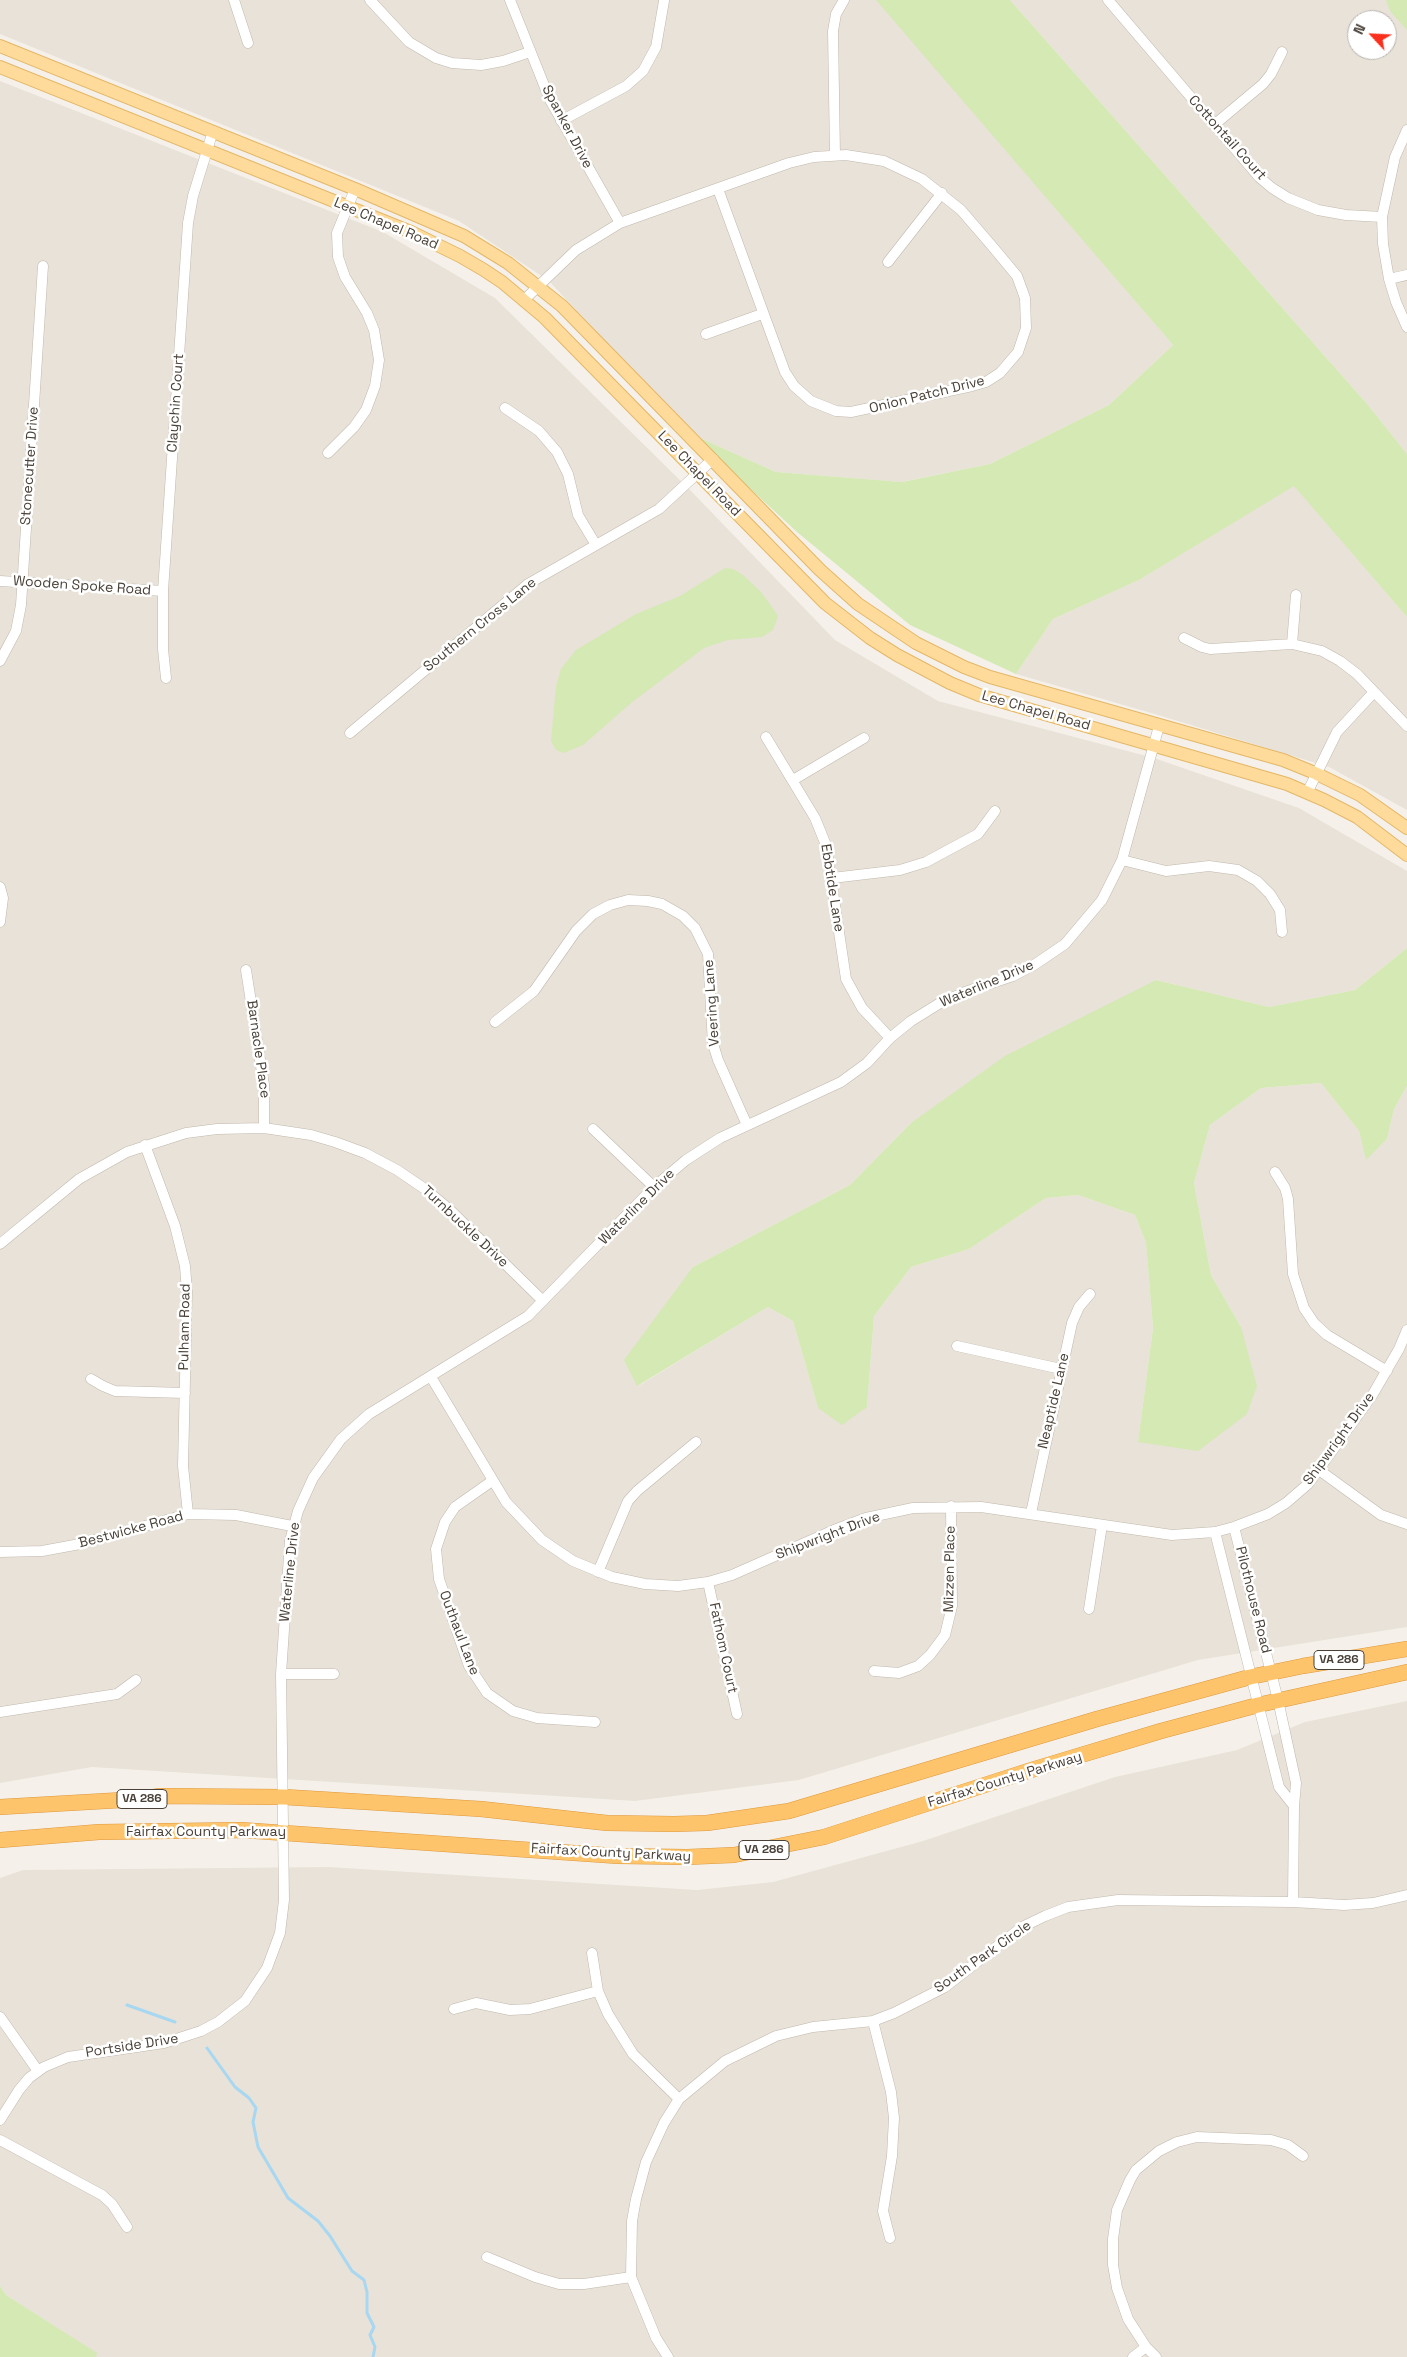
<!DOCTYPE html>
<style>
body{margin:0}
#map{position:relative;width:1407px;height:2357px;overflow:hidden;background:#f5f1ea;font-family:"Space Grotesk",sans-serif}
canvas{display:block}
.north{position:absolute;left:1347px;top:10px;width:50px;height:50px;box-sizing:border-box;background:#fff;border:1px solid #b6b3af;border-radius:50%;rotate:295deg;font-size:14px;font-weight:700;line-height:20px;text-align:center;color:#494138}
.north::after{content:'';display:block;margin:auto;width:18px;height:22px;background:#fa2f1c;clip-path:polygon(50% 0,100% 100%,50% 72%,0 100%)}
</style>
<div id="map">
<canvas width="1407" height="2357"></canvas>
<div class="north">N</div>
</div>
<script>
const ctx = document.querySelector('canvas').getContext('2d');
ctx.lineJoin = 'round';
function paint(path, color) { ctx.fillStyle = color; ctx.fill(path, 'evenodd'); }
const toPath = rows => new Path2D(rows.map(r => 'M' + r).join(''));
function stroke(path, color, width, dash) { ctx.strokeStyle = color; ctx.lineWidth = width; ctx.lineCap = dash ? 'butt' : 'round'; ctx.setLineDash(dash || []); ctx.stroke(path); }
function label(font, color, halo, rows, align = 'center') {
  ctx.font = font + ' "Space Grotesk",sans-serif'; ctx.lineWidth = 5; ctx.setLineDash([]); ctx.textBaseline = 'middle'; ctx.strokeStyle = halo; ctx.fillStyle = color; for (const [text, x, y, turn = 0] of rows) {
    ctx.save(); ctx.translate(x, y); ctx.rotate((+turn || 0) * Math.PI / 180); ctx.textAlign = isNaN(turn) ? turn : align; if (halo) ctx.strokeText(text, 0, 0); ctx.fillText(text, 0, 0); ctx.restore();
  }
}
const residential = toPath([
 [0,0,878,0,1173,345,1109,405,990,464,901,482,776,472,691,434,549,281,459,221,0,34],
 [1010,0,1407,0,1407,454,1368,405],
 [1357,20,1387,20,1387,50,1357,50],
 [0,81,383,232,495,298,691,491,835,640,938,701,1154,758,1299,808,1407,871,1407,948,1355,990,1269,1007,1156,980,911,1123,850,1185,693,1267,638,1386,768,1307,793,1321,818,1408,867,1407,874,1316,911,1267,969,1249,1046,1198,1078,1195,1135,1215,1146,1243,1153,1328,1138,1442,1241,1327,1211,1275,1194,1183,1210,1125,1261,1088,1321,1083,1359,1131,1366,1159,1387,1139,1394,1109,1407,1086,1407,1627,1198,1660,799,1780,635,1801,92,1767,0,1783],
 [1294,485,1407,617,1407,810,1329,767,1158,715,1016,674,1053,619,1139,580],
 [1407,1701,1407,2357,96,2357,96,2353,6,2295,0,2286,0,1878,23,1870,329,1867,697,1890,773,1882,923,1841,1115,1777,1237,1750,1305,1722]
]);
const green = toPath([
 [876,0,1010,0,1368,405,1407,454,1407,617,1294,486,1139,580,1053,619,1016,674,910,625,797,532,691,434,776,472,902,482,990,464,1109,405,1173,345],
 [1386,0,1407,0,1407,30,1390,11],
 [725,568,733,569,743,575,762,593,778,616,773,630,762,637,728,640,704,648,631,703,583,745,564,753,556,750,551,741,556,686,561,669,576,650,636,614,680,596],
 [1407,948,1407,1086,1394,1109,1387,1139,1366,1160,1359,1131,1321,1083,1261,1088,1210,1125,1194,1183,1211,1275,1241,1327,1257,1386,1247,1414,1198,1451,1138,1442,1153,1328,1146,1243,1135,1215,1078,1195,1046,1198,969,1249,911,1267,874,1316,867,1407,842,1425,818,1408,793,1321,768,1307,637,1386,624,1360,693,1267,850,1185,911,1123,1005,1056,1156,980,1269,1007,1355,990],
 [0,2286,6,2295,97,2353,96,2357,0,2357]
]);
const stream = toPath([
 [127,2005,175,2022],
 [207,2048,235,2087,249,2098,256,2108,253,2122,258,2147,288,2198,318,2221,330,2236,352,2271,364,2280,367,2292,367,2313,374,2327,370,2335,375,2347,373,2357]
]);
const minor = toPath([
 [234,0,248,43],
 [370,0,409,42,436,58,452,63,481,65,503,61,530,52],
 [510,0,550,100,620,223],
 [1108,0,1259,177,1272,188,1288,198,1318,210,1346,215,1382,217],
 [561,121,626,86,643,71,656,47,664,1],
 [1214,125,1263,84,1271,74,1282,52],
 [1407,130,1395,157,1382,217,1383,244,1389,279,1396,302,1407,327],
 [835,155,833,31,836,14,844,0],
 [888,262,942,193],
 [1389,279,1407,275],
 [524,300,576,250,620,223,789,163,814,157,846,155,884,161,922,179,961,210,992,246,1017,276,1025,298,1026,328,1018,352,1000,373,986,382,972,386,851,412,836,411,811,401,794,386,785,372,718,189],
 [706,334,762,314],
 [505,408,539,431,557,452,568,474,578,515,596,545],
 [328,453,354,427,366,410,375,386,379,360,374,330,367,313,345,277,338,257,337,233,355,189],
 [0,581,163,591],
 [1184,638,1202,647,1210,649,1292,644,1322,651,1340,661,1357,674,1407,726],
 [1292,644,1296,595],
 [0,661,16,631,21,605,43,266],
 [166,678,163,649,163,591,188,223,193,196,213,131],
 [350,733,528,584,659,509,713,459],
 [766,737,815,818,826,845,846,979,862,1008,890,1038],
 [793,780,864,738],
 [1307,793,1337,732,1374,692],
 [1122,860,1166,871,1209,866,1238,870,1257,881,1270,894,1280,910,1282,932],
 [832,878,900,870,926,862,978,834,995,811],
 [0,887,3,898,0,922],
 [246,970,264,1085,264,1128],
 [495,1022,534,991,576,931,593,914,610,905,628,900,648,901,662,904,683,916,695,928,708,954,713,1044,718,1060,747,1125],
 [593,1129,654,1187],
 [145,1145,175,1226,185,1266,187,1292,183,1466,188,1514],
 [1275,1172,1285,1188,1288,1199,1293,1274,1304,1308,1314,1323,1327,1335,1387,1371],
 [0,1244,79,1179,127,1152,186,1133,217,1129,264,1128,311,1135,335,1142,365,1153,397,1170,425,1189,449,1209,543,1301],
 [957,1346,1061,1369],
 [431,1377,506,1502,542,1540,573,1561,612,1577,645,1584,678,1586,708,1582,732,1575,834,1530,866,1518,913,1508,981,1507,1172,1535,1215,1532,1234,1527,1268,1514,1286,1503,1308,1484,1373,1394,1399,1349,1407,1330],
 [91,1379,103,1386,115,1391,185,1393],
 [1319,1470,1381,1515,1407,1524],
 [492,1481,455,1507,445,1522,436,1549,439,1579,469,1666,487,1693,513,1711,537,1718,595,1722],
 [1031,1513,1072,1323,1079,1307,1090,1294],
 [1234,1527,1278,1700,1296,1783,1294,1806,1293,1902],
 [1215,1532,1279,1787,1294,1806],
 [0,1552,42,1551,80,1544,188,1514,236,1515,292,1526],
 [598,1572,628,1501,637,1491,696,1442],
 [708,1582,737,1714],
 [1089,1609,1102,1525],
 [874,1671,899,1673,918,1666,930,1655,945,1635,952,1606,951,1506],
 [281,1674,334,1674],
 [0,1712,117,1694,136,1680],
 [592,1953,598,1991,608,2014,633,2054,679,2099],
 [454,2009,476,2003,510,2010,530,2009,598,1991],
 [0,2017,38,2071],
 [873,2021,891,2092,894,2118,892,2156,883,2211,890,2238],
 [0,2120,19,2090,29,2078,44,2067,68,2057,164,2043,201,2031,218,2022,245,2001,267,1968,280,1933,284,1900,281,1674,290,1541,298,1511,313,1478,341,1439,369,1414,528,1316,654,1187,686,1160,720,1138,841,1082,867,1063,890,1038,911,1021,940,1003,965,992,1013,976,1034,965,1065,944,1102,900,1122,860,1159,726],
 [0,2140,102,2195,112,2204,127,2227],
 [487,2257,535,2277,559,2284,584,2284,631,2277],
 [668,2357,656,2338,631,2277,632,2221,636,2199,646,2162,664,2123,679,2099,725,2061,776,2036,813,2027,873,2021,894,2013,945,1987,1022,1927,1045,1916,1068,1907,1118,1900,1293,1902,1344,1905,1373,1903,1407,1895],
 [1133,2357,1146,2347],
 [1156,2357,1146,2347,1128,2319,1117,2288,1113,2265,1113,2239,1117,2210,1130,2180,1136,2170,1159,2151,1177,2142,1197,2137,1271,2140,1288,2145,1303,2156]
]);
const major = toPath([
 [0,46,355,189,464,236,508,263,562,306,820,570,858,604,916,643,964,667,990,677,1283,760,1315,773,1360,795,1407,828],
 [0,67,411,232,460,256,484,270,502,282,545,318,825,603,870,638,897,655,950,683,979,695,1287,784,1324,800,1357,817,1407,855]
]);
const highway = toPath([
 [0,1807,140,1799,160,1796,284,1797,481,1809,607,1823,674,1824,707,1823,789,1811,1097,1719,1250,1677,1303,1666,1407,1649],
 [0,1840,99,1832,241,1830,618,1856,687,1857,734,1855,824,1837,1028,1771,1161,1731,1258,1705,1407,1672]
]);
const shields = [
 [1339,1660,50],
 [142,1799,50],
 [764,1850,50]
];
const shieldNames = [
 ["VA 286",1339,1660],
 ["VA 286",142,1799],
 ["VA 286",764,1850]
];
const streetNames = [
 ["Spanker Drive",567,127,62],
 ["Cottontail Court",1227,138,48],
 ["Lee Chapel Road",386,224,23],
 ["Onion Patch Drive",927,395,-14],
 ["Claychin Court",176,403,-86],
 ["Stonecutter Drive",30,466,-86],
 ["Lee Chapel Road",699,474,46],
 ["Wooden Spoke Road",82,586,4],
 ["Southern Cross Lane",480,625,-39],
 ["Lee Chapel Road",1036,711,16],
 ["Ebbtide Lane",832,888,81],
 ["Waterline Drive",987,984,-23],
 ["Veering Lane",712,1003,-94],
 ["Barnacle Place",258,1049,82],
 ["Waterline Drive",637,1207,-45],
 ["Turnbuckle Drive",465,1227,43],
 ["Pulham Road",185,1327,-89],
 ["Neaptide Lane",1054,1401,-77],
 ["Shipwright Drive",1339,1439,-54],
 ["Bestwicke Road",131,1530,-15],
 ["Shipwright Drive",828,1536,-21],
 ["Mizzen Place",950,1569,-89],
 ["Waterline Drive",290,1572,-84],
 ["Pilothouse Road",1253,1600,76],
 ["Outhaul Lane",459,1633,69],
 ["Fathom Court",723,1648,78],
 ["Fairfax County Parkway",1005,1780,-17],
 ["Fairfax County Parkway",206,1832],
 ["Fairfax County Parkway",611,1853,3],
 ["South Park Circle",983,1957,-35],
 ["Portside Drive",132,2046,-9]
];
paint(residential, '#e9e2d8');
paint(green, '#d4e9b3');
stroke(stream, '#a7d7f1', 3);
stroke(minor, '#c1b8ac', 11);
stroke(major, '#e4b768', 14);
stroke(highway, '#de983b', 16);
stroke(minor, '#fff', 10);
stroke(major, '#fedb9a', 12);
stroke(highway, '#fec46c', 15);
for (const [x, y, w] of shields) { const box = new Path2D(); box.roundRect(x - w / 2, y - 9.5, w, 19, 4); ctx.fillStyle = '#fff'; ctx.fill(box); stroke(box, '#494138', 1); }
label('bold 12px', '#494138', null, shieldNames);
label('14px', '#494138', '#fff', streetNames);
</script>
